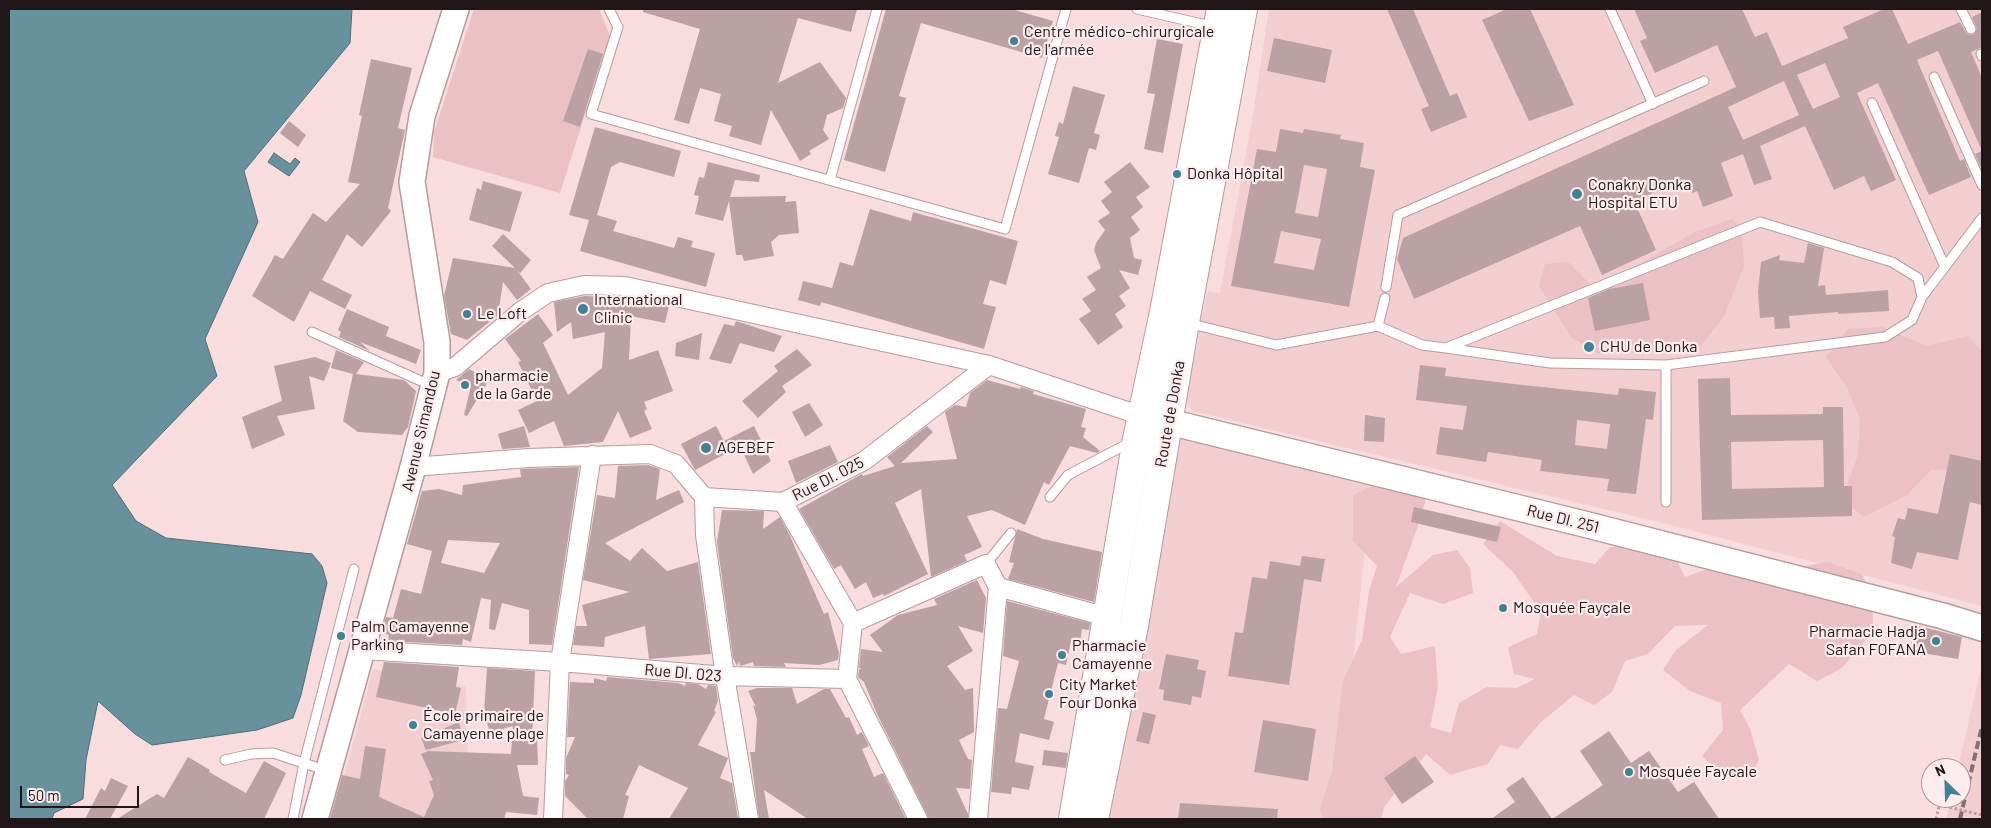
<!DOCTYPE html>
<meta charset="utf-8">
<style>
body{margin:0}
#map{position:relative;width:1991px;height:828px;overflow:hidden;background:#f8dcde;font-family:Barlow,sans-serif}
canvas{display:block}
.frame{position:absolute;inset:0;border:10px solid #201617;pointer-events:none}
.north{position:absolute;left:1921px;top:758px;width:50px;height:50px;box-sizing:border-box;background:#fdeced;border:1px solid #a59697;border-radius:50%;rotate:336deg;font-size:14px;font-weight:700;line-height:20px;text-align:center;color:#201617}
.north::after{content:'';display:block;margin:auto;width:18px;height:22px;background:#3f8292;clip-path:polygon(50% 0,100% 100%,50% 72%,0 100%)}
.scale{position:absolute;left:20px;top:786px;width:119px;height:22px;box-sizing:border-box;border:2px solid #201617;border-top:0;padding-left:6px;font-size:15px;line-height:18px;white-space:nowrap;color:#201617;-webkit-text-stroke:4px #fdeced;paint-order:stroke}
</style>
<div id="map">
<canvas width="1991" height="828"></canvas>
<div class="frame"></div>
<div class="north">N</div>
<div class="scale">50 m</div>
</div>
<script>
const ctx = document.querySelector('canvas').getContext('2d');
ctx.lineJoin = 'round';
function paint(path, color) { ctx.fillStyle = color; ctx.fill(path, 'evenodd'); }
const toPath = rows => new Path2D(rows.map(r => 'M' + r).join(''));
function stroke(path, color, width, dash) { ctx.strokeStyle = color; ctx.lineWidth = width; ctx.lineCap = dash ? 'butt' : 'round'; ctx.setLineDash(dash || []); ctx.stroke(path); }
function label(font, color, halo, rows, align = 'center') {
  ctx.font = font + ' Barlow,sans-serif'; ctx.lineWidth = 4.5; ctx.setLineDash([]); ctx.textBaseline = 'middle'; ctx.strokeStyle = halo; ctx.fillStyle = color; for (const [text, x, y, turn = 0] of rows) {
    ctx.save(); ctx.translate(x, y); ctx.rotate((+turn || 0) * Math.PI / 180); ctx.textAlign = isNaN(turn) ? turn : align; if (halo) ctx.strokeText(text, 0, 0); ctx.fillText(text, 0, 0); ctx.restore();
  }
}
const built = toPath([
 [1269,9,1982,9,1982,606,1667,524,1192,411,1186,401,1207,291,1220,293,1253,115],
 [1155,424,1373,475,1336,819,1080,819,1153,442],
 [1982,664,1982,819,1946,819,1951,798,1961,798,1961,768,1958,768],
 [373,669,466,687,468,762,448,802,432,819,350,819,343,780]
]);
const green = toPath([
 [474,9,599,9,610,36,560,193,433,157,434,132],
 [1732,219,1742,230,1744,267,1724,316,1698,350,1599,354,1571,337,1539,286,1545,264,1568,262,1592,286,1630,269,1695,232],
 [1882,327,1927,346,1968,336,1982,351,1982,462,1965,468,1931,470,1907,495,1864,517,1842,500,1858,455,1860,418,1846,386,1826,357,1848,329],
 [1398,474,1430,484,1420,520,1396,587,1433,555,1457,550,1470,568,1473,593,1443,604,1410,593,1390,637,1401,654,1435,646,1438,687,1430,727,1451,733,1459,703,1487,687,1517,688,1535,679,1514,674,1508,647,1537,634,1541,612,1513,572,1483,544,1500,521,1557,556,1595,564,1610,547,1670,547,1685,577,1726,562,1768,573,1827,562,1862,574,1873,596,1873,631,1842,668,1817,681,1789,664,1740,710,1750,729,1759,760,1749,779,1722,775,1702,756,1723,730,1721,703,1690,691,1663,670,1676,650,1708,625,1675,626,1648,654,1625,661,1612,692,1594,705,1574,695,1540,723,1518,749,1500,745,1488,764,1450,775,1426,754,1384,807,1381,819,1324,819,1320,809,1332,771,1343,681,1362,640,1369,591,1377,566,1353,541,1353,495]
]);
const water = toPath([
 [9,9,352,9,350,43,244,171,258,222,205,339,217,376,112,485,136,521,166,538,312,554,322,566,327,583,301,695,293,718,257,730,152,745,135,734,98,701,86,760,83,799,54,813,52,819,9,819,9,9],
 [274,153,290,164,295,158,300,162,289,176,268,162,274,153]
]);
const building = toPath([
 [643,9,857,9,851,32,798,18,778,83,820,62,846,98,843,108,827,115,823,130,829,139,809,151,811,154,800,161,771,110,761,145,729,136,732,126,714,121,721,94,700,88,689,124,674,120,700,29,643,12],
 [886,9,1011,9,1053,21,1042,58,921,23,899,96,906,98,885,172,844,160],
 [1387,9,1413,9,1450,96,1457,93,1467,117,1431,132,1421,109,1429,106],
 [1507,9,1530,9,1574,105,1529,121,1482,20],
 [1634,9,1742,9,1755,37,1767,32,1782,66,1848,38,1843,27,1884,9,1892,9,1908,44,1960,22,1967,34,1973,35,1977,29,1972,17,1982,12,1982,47,1971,52,1982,78,1982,170,1975,154,1982,151,1938,51,1917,60,1960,161,1964,159,1971,177,1929,195,1878,83,1857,93,1896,180,1871,191,1864,176,1834,190,1805,126,1760,146,1772,179,1754,185,1743,154,1721,163,1733,196,1703,207,1697,191,1692,193,1685,179,1634,201,1656,250,1602,275,1580,226,1414,299,1397,259,1403,238,1736,87,1717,45,1655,73,1640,41,1647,38],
 [1825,63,1840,97,1813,109,1797,75],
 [1784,81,1799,115,1743,140,1728,107],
 [1274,38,1332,50,1325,83,1267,71],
 [1157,39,1183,44,1163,153,1144,149,1155,94,1147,93],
 [588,49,603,54,580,127,563,121],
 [371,59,412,68,398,128,405,130,388,208,391,211,362,247,347,234,322,280,352,295,345,309,310,291,294,322,252,296,275,255,283,259,313,213,326,222,360,184,348,182,362,116,359,115],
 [1073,86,1105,95,1094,133,1100,135,1096,150,1089,148,1079,183,1048,174,1059,137,1055,136,1059,122,1063,124],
 [289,121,306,135,298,147,280,133],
 [595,127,681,151,674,177,620,162,611,167,597,215,617,221,613,231,674,248,678,237,693,241,691,247,715,253,706,287,580,251,589,220,569,215],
 [1280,129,1303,133,1304,129,1341,135,1340,139,1364,143,1360,167,1375,170,1349,307,1231,286,1257,149,1276,152],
 [1304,165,1327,169,1318,217,1295,213],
 [1281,231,1321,239,1314,270,1274,263],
 [708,162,760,175,759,182,735,180,730,197,786,196,785,202,796,201,799,233,779,235,771,242,774,256,744,261,742,255,736,255,729,201,723,221,695,214,699,196,694,195,699,177,704,178],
 [1130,162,1150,187,1136,197,1143,207,1131,217,1140,230,1130,238,1134,258,1142,260,1138,275,1119,270,1130,288,1119,296,1126,306,1115,314,1123,327,1098,345,1079,319,1091,311,1082,299,1096,290,1087,277,1101,268,1094,250,1096,243,1105,230,1098,221,1110,213,1101,201,1112,192,1104,182],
 [483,181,522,192,510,232,469,220,477,188,481,190],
 [870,209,911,221,913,212,1018,241,1006,285,990,280,983,304,996,307,984,349,821,302,820,306,798,300,803,281,832,288,840,262,853,266],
 [503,234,531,260,520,273,517,270,531,289,517,300,503,282,498,315,467,340,451,334,444,296,453,258,515,268,492,246],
 [1808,243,1824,248,1818,286,1825,285,1826,295,1888,290,1889,311,1838,314,1838,312,1789,316,1790,328,1775,329,1774,317,1760,318,1758,292,1761,262,1780,255,1779,260,1804,263],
 [1643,283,1650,320,1595,331,1588,298,1609,289],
 [585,296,634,299,669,306,665,323,631,316,629,360,658,350,673,391,644,402,647,409,644,411,652,429,630,438,618,411,603,442,564,446,554,421,529,433,518,410,537,401,518,362,521,361,505,339,538,314,553,335,543,343,568,395,602,368,605,332,573,339,571,322,557,332,554,302],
 [347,309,389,327,386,336,421,350,416,364,360,342,370,351,339,337,341,332,338,330],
 [736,321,782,336,774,352,740,343,731,364,709,359,724,324,734,326],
 [702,333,699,360,675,356,676,343],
 [797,349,812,365,782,386,786,392,758,418,742,401,778,371,774,366],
 [336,350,364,362,356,374,404,380,416,391,408,427,402,435,358,432,343,421,353,374,331,368],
 [315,357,331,363,324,381,309,376,315,409,277,416,285,435,252,449,242,417,282,401,274,366],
 [1420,365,1446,368,1445,376,1532,386,1618,395,1619,388,1656,392,1653,420,1646,419,1636,494,1607,491,1609,479,1540,471,1542,460,1488,452,1486,462,1436,454,1440,427,1463,430,1467,406,1416,400],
 [1577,420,1610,424,1607,449,1575,445],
 [469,369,489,380,467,416,464,415,471,386,456,380],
 [1730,378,1731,415,1823,414,1823,407,1843,407,1844,486,1852,486,1852,516,1702,520,1698,379],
 [1823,440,1824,487,1732,489,1731,442],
 [987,380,1020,389,1021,387,1034,391,1033,394,1086,409,1081,427,1086,428,1083,437,1100,451,1097,453,1070,446,1049,485,1044,482,1025,525,992,510,967,516,982,547,964,555,967,561,931,577,921,489,895,503,928,574,884,596,883,594,873,598,866,582,855,589,841,565,834,569,799,509,862,474,863,476,895,466,887,457,927,426,933,432,901,463,957,459,945,412,955,405,966,407,970,393],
 [809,403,823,425,805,437,792,412],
 [1365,415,1385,418,1384,442,1364,441],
 [524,426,530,447,502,449,498,434],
 [716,426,724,441,754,426,771,461,753,474,740,446,695,470,681,444],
 [830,445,838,462,796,483,788,461],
 [1950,454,1982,461,1982,505,1970,502,1958,560,1917,552,1912,569,1891,563,1895,537,1892,536,1898,518,1905,520,1908,508,1938,514],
 [648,465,660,469,656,500,679,490,684,502,605,543,630,561,642,548,667,571,698,562,711,654,649,659,645,626,605,637,604,647,573,645,576,626,587,626,582,605,630,592,583,580,597,495,615,498,618,466],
 [579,467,552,645,529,644,529,610,502,603,495,630,489,629,491,600,481,598,471,642,463,639,462,645,388,641,389,635,382,633,386,617,393,618,401,589,421,594,432,551,407,544,422,491,439,489,462,495,463,485,521,477,520,469],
 [448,540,500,543,484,573,441,563],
 [1414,507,1501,527,1497,542,1411,522],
 [722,510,764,511,763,529,780,517,790,536,824,614,828,612,839,653,838,660,819,665,784,663,786,667,754,666,753,662,740,666,739,661,737,666,733,658,717,542],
 [1017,529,1043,539,1102,552,1094,602,1008,579,1014,563,1009,562],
 [1302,556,1325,559,1321,582,1304,579,1289,685,1228,676,1235,632,1243,633,1252,577,1267,579,1270,561,1300,566],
 [977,580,986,598,983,633,958,626,973,651,947,666,965,690,973,688,974,732,959,740,968,759,972,760,970,789,956,788,968,814,968,819,929,819,877,714,864,682,858,677,859,670,861,668,859,668,861,649,883,652,870,635,898,615,937,605,934,599],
 [1007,601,1090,623,1089,630,1082,629,1080,642,1071,641,1066,665,1058,663,1044,719,1054,722,1049,740,1020,733,1015,762,1034,766,1029,790,1012,787,1011,794,991,792,998,708,1007,709,1019,661,1003,656],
 [1915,625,1962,637,1958,659,1910,651],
 [1166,654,1199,660,1197,669,1206,671,1201,698,1192,696,1191,705,1163,700,1164,690,1159,689],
 [384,662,459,667,456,687,461,688,455,714,376,697],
 [487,668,535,671,532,739,537,738,538,765,517,765,523,796,539,798,537,815,506,812,504,819,330,819,342,775,360,779,365,746,386,749,379,797,424,817,434,795,429,781,433,780,421,754,428,751,511,754,513,726,490,732,484,713],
 [607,677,678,683,685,686,686,683,698,684,706,689,708,685,716,686,718,701,714,711,716,712,698,745,728,758,720,778,732,783,738,819,669,819,688,788,639,765,625,795,629,796,623,819,588,819,565,796,565,781,569,775,566,774,566,758,575,737,567,737,570,682,594,683,594,678,606,681],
 [757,688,792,688,797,704,824,689,830,689,846,718,849,717,857,735,862,732,869,746,862,749,874,777,883,773,906,819,808,819,764,790,769,819,759,819,750,752,755,752,757,719,753,705,756,707,748,691],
 [1143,712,1156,715,1149,744,1136,741],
 [1263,720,1316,729,1308,781,1254,772],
 [459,722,463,740,426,750,421,738],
 [1609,731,1631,763,1649,751,1678,792,1694,782,1719,819,1491,819,1515,802,1506,789,1523,777,1552,819,1603,785,1580,751],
 [1044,750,1068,753,1066,768,1042,765],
 [1415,756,1434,782,1402,804,1384,778],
 [188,757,210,770,209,772,246,793,264,761,286,773,264,819,117,819,157,794,164,798],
 [111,778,128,786,110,819,85,819,101,788,105,791],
 [1180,803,1278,809,1277,819,1178,819]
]);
const path = toPath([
 [1936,819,1941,798]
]);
const lane = toPath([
 [609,9,618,27,591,114,1005,229,1066,9],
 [1137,9,1215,27],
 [1610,9,1653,104],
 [1961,9,1971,29],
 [1981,54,1982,56],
 [1934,77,1982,185],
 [1872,103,1945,267],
 [830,180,877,9],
 [1386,287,1398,215,1704,81],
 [1922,297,1982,218],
 [1188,323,1276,345,1378,326,1422,345,1446,348,1550,363,1666,365,1885,337,1912,320,1922,297,1918,278,1892,262,1760,222,1446,348],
 [1378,326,1385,298],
 [312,332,432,386],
 [1050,497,1068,475,1131,442],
 [1666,502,1666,365],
 [986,564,1011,533],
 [225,760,251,754,273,753,328,771],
 [293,819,304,763,354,569]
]);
const street = toPath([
 [437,373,455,367,521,311,548,293,584,285,625,286,989,365,1142,416],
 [413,467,528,458,650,454,676,464,704,497,783,502,864,461,989,365],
 [704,497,705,535,725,676,749,819],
 [783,502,853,623,847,679],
 [853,623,986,564,998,587,1107,617],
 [362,650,560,662,725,676,847,679,918,819],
 [553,819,560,662,592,455],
 [978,819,998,587]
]);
const secondary = toPath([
 [1149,417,1584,524,1943,616,1982,628],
 [315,819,413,467,437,373,437,342,412,182,422,116,456,9]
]);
const primary = toPath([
 [1073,819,1137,439,1164,312,1221,9],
 [1094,819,1134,626,1185,322,1243,9]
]);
const rail = toPath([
 [1960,819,1982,726]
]);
const pathBridge = toPath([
 [1940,805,1982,815]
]);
const markers = [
 [1014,41,5,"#3f8292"],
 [1177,174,5,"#3f8292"],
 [1577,194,6,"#3f8292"],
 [583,309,6,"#3f8292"],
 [467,314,5,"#3f8292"],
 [1589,347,6,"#3f8292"],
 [465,385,5,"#3f8292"],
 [706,448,6,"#3f8292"],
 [1503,608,5,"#3f8292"],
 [341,636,5,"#3f8292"],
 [1936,641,5,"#3f8292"],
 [1062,655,5,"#3f8292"],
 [1049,694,5,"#3f8292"],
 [413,725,5,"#3f8292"],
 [1629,772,5,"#3f8292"]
];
const poiNames = [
 ["Centre médico-chirurgicale",1024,32],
 ["de l'armée",1024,50],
 ["Donka Hôpital",1187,174],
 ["Conakry Donka",1588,185],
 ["Hospital ETU",1588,203],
 ["International",594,300],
 ["Clinic",594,318],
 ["Le Loft",477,314],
 ["CHU de Donka",1600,347],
 ["pharmacie",475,376],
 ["de la Garde",475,394],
 ["AGEBEF",717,448],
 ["Mosquée Fayçale",1513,608],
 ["Palm Camayenne",351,627],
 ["Parking",351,645],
 ["Pharmacie Hadja",1926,632,"right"],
 ["Safan FOFANA",1926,650,"right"],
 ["Pharmacie",1072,646],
 ["Camayenne",1072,664],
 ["City Market",1059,685],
 ["Four Donka",1059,703],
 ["École primaire de",423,716],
 ["Camayenne plage",423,734],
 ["Mosquée Faycale",1639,772]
];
const streetNames = [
 ["Route de Donka",1170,414,-80],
 ["Avenue Simandou",421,431,-77],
 ["Rue DI. 025",828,479,-27],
 ["Rue DI. 251",1563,519,14],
 ["Rue DI. 023",683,673,5]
];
paint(built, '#f2ced1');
paint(green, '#ebc1c5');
paint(water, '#66919d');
stroke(water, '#516c75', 1);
paint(building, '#bba1a3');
stroke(lane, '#b69c9e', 11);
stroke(street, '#b69c9e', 20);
stroke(secondary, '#b69c9e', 28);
stroke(primary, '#b69c9e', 30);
stroke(path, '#b59ea0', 3, [2.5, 2.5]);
stroke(lane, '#fff', 9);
stroke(street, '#fff', 18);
stroke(secondary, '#fff', 25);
stroke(primary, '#fff', 28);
stroke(rail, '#837172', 4, [8, 4]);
stroke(pathBridge, '#b59ea0', 3, [2.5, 2.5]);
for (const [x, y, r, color] of markers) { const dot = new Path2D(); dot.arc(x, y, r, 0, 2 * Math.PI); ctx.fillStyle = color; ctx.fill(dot); stroke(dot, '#fdeced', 2); }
label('16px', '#201617', '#fdeced', poiNames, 'left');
label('16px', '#201617', '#fdeced', streetNames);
</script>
